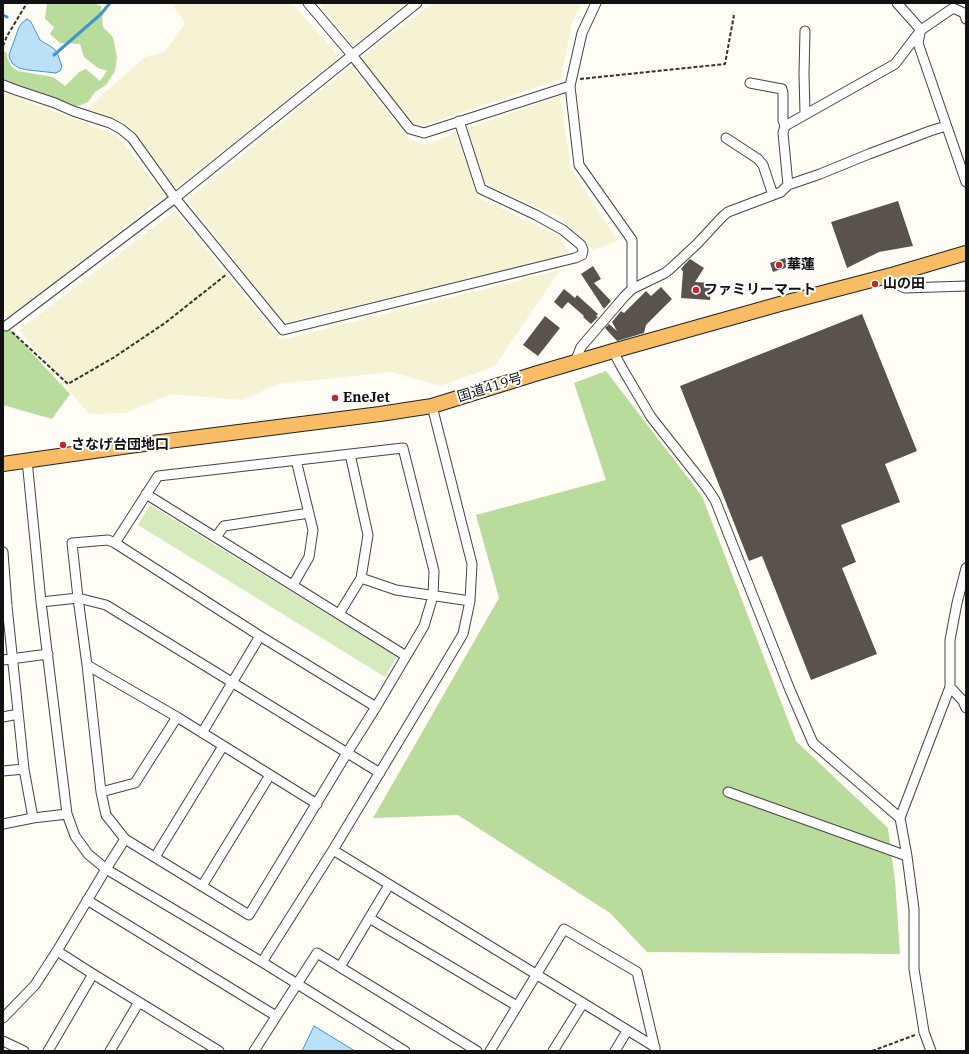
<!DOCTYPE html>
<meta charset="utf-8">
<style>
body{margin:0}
#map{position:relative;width:969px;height:1054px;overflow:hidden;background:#fffdf5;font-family:"IBM Plex Serif",serif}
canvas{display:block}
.frame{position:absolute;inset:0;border:4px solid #111;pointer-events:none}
</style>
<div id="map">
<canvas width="969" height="1054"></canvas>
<div class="frame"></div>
</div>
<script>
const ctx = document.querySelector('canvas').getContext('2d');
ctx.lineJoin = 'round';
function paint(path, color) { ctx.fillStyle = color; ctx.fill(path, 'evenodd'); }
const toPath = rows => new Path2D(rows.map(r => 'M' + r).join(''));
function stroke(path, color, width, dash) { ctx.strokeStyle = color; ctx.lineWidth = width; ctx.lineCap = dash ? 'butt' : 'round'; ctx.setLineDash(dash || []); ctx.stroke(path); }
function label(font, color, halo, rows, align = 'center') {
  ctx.font = font + ' "IBM Plex Serif","Noto Sans JP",serif'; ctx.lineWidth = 4; ctx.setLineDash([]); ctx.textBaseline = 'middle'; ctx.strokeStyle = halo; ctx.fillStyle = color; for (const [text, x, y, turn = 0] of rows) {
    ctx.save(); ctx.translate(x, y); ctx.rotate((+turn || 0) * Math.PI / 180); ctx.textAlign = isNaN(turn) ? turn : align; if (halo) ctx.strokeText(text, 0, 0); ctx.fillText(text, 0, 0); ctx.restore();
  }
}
const farmland = toPath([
 [176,3,292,3,339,57,176,188,124,123,84,111,145,57,165,52,185,23,173,6],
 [319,3,407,3,353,46],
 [433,3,582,3,572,23,561,79,422,126,412,123,360,58],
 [351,66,409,139,424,145,456,133,478,197,561,237,569,255,284,323,187,200],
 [3,92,116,135,165,195,10,317,3,311],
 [560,96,571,169,618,241,593,250,560,217,534,206,485,184,466,129],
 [175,211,281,340,560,270,495,366,441,386,391,372,279,384,242,400,171,394,125,413,89,414,19,330]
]);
const green = toPath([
 [150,505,397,657,385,677,138,525]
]);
const forest = toPath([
 [50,3,94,3,101,6,103,27,113,37,117,58,115,71,106,85,95,92,88,102,76,107,3,81,3,51,6,52,8,60,11,66,18,71,53,77,65,86,79,72,86,69,100,81,107,71,98,68,84,57,80,44,60,43,50,34,54,27,45,19,47,4],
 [3,322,70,394,52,419,3,405],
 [606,371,702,496,796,741,888,828,895,880,900,954,647,952,610,913,458,815,373,818,499,598,476,515,606,480,574,383]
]);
const water = toPath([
 [27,19,31,22,40,40,53,48,57,52,62,67,60,71,56,73,28,70,19,68,13,64,10,59,9,55,19,27,22,23,27,19],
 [314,1026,355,1051,302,1051,314,1026]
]);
const stream = toPath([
 [3,15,7,17],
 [54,55,101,14,110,3]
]);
const building = toPath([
 [898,201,913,246,879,252,847,268,831,222],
 [785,258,788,267,773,272,770,263],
 [690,259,704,268,695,282,711,283,710,300,681,298,683,271,681,269,685,264],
 [593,266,601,279,594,283,611,301,604,309,581,274],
 [661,287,672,299,646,325,644,333,617,341,605,328,609,324,617,331,612,322,621,311,624,313,646,291,651,296],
 [564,289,575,298,577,295,598,314,596,316,598,317,591,324,583,317,584,316,568,302,562,309,554,302],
 [862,314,917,451,885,464,900,502,841,525,856,562,842,568,877,654,811,680,762,556,749,561,680,386],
 [545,316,560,328,538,356,523,345]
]);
const path = toPath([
 [3,46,7,36,27,3],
 [580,79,725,64,734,15],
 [12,332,68,384,113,358,165,323,227,274],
 [872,1051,915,1035]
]);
const minor = toPath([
 [308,3,352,55,410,129,424,133,570,86],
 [596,3,582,33,570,86,579,165,632,240,632,289],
 [897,3,921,30],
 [805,31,804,73,805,114],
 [920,33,918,43,966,182],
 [750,83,782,89,783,93,783,120,785,126],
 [3,85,16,90,55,103,73,111,110,123,121,129,132,138,175,198,283,330,575,258,582,255,583,250,581,245,563,230,536,215,481,189,459,121],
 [726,138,758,159,763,165,773,195],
 [788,185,820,174,869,154,930,131,946,126],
 [895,274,898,285,905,288,966,286],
 [6,326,175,198,417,3],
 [613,351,622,368,651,417,707,488,715,500,790,690,813,743,900,818],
 [575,362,581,347,624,297,632,289,665,273,670,269,697,244,723,216,728,212,781,192,788,185,783,133,785,126,895,64,921,30,953,8,964,13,966,19],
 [27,460,41,602,67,814,75,836,88,854,106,869,262,962,405,1051],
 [146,494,406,656],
 [216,537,224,526,309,513],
 [115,543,158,476,403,448,434,571,433,596,424,626,376,707,347,753,249,915,125,839,106,815,101,792,87,665,78,598,72,543,108,540,115,543,260,636,376,707],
 [3,552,7,606,24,769,33,818],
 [361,578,396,590,470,601],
 [293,585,309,557,313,530,296,460],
 [41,602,78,598,106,605,380,773],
 [339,614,361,578,368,535,350,454],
 [3,660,48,654],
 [87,665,177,717,317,804],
 [950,687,963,701,966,708],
 [3,717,18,714],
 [202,733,260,636],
 [3,771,24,769],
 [101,792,135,783,177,717],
 [728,792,907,856],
 [3,824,33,818,67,814],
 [333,850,655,1047],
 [155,857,223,746],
 [202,886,270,775],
 [87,900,276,1016],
 [369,918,517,1006],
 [57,951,93,974,219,1051],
 [262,962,333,850,438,676,463,634,470,601,472,564,432,406],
 [340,967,389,885],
 [3,1018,35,985,57,951,106,869,125,839],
 [3,1041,24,1051],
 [48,1051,93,974],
 [110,1051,139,1002],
 [254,1051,317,953,477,1051],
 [490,1051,564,929,637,972,655,1049],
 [553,1051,583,1003],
 [615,1051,627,1031],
 [931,1051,924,1032,914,969,914,909,907,856,900,818,950,687,950,640,957,603,966,568]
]);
const trunk = toPath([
 [3,464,129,446,380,414,432,406,538,373,613,351,780,304,895,274,966,253]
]);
const markers = [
 [779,265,4,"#c4262e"],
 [875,284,4,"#c4262e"],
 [696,290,4,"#c4262e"],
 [335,398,4,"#c4262e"],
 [63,445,4,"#c4262e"]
];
const poiNames = [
 ["華蓮",787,265],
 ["山の田",883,284],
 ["ファミリーマート",704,290],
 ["EneJet",343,398],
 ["さなげ台団地口",71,445]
];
const streetNames = [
 ["国道419号",490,388,-17]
];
paint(farmland, '#f6f3d4');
paint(green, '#d5ebbd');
paint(forest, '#b9dc9c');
paint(water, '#b9e0f7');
stroke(water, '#3f96cf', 1);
stroke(stream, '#3f96cf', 3);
paint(building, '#5a524d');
stroke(minor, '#444', 11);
stroke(trunk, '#222', 16);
stroke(path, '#333', 2, [4, 2]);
stroke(minor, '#fff', 9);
stroke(trunk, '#f7bc64', 14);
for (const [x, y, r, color] of markers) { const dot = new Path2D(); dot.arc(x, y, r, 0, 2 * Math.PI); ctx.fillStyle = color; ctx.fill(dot); stroke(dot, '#fff', 1.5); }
label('bold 14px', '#111', '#fff', poiNames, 'left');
label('14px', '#111', '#fff', streetNames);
</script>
